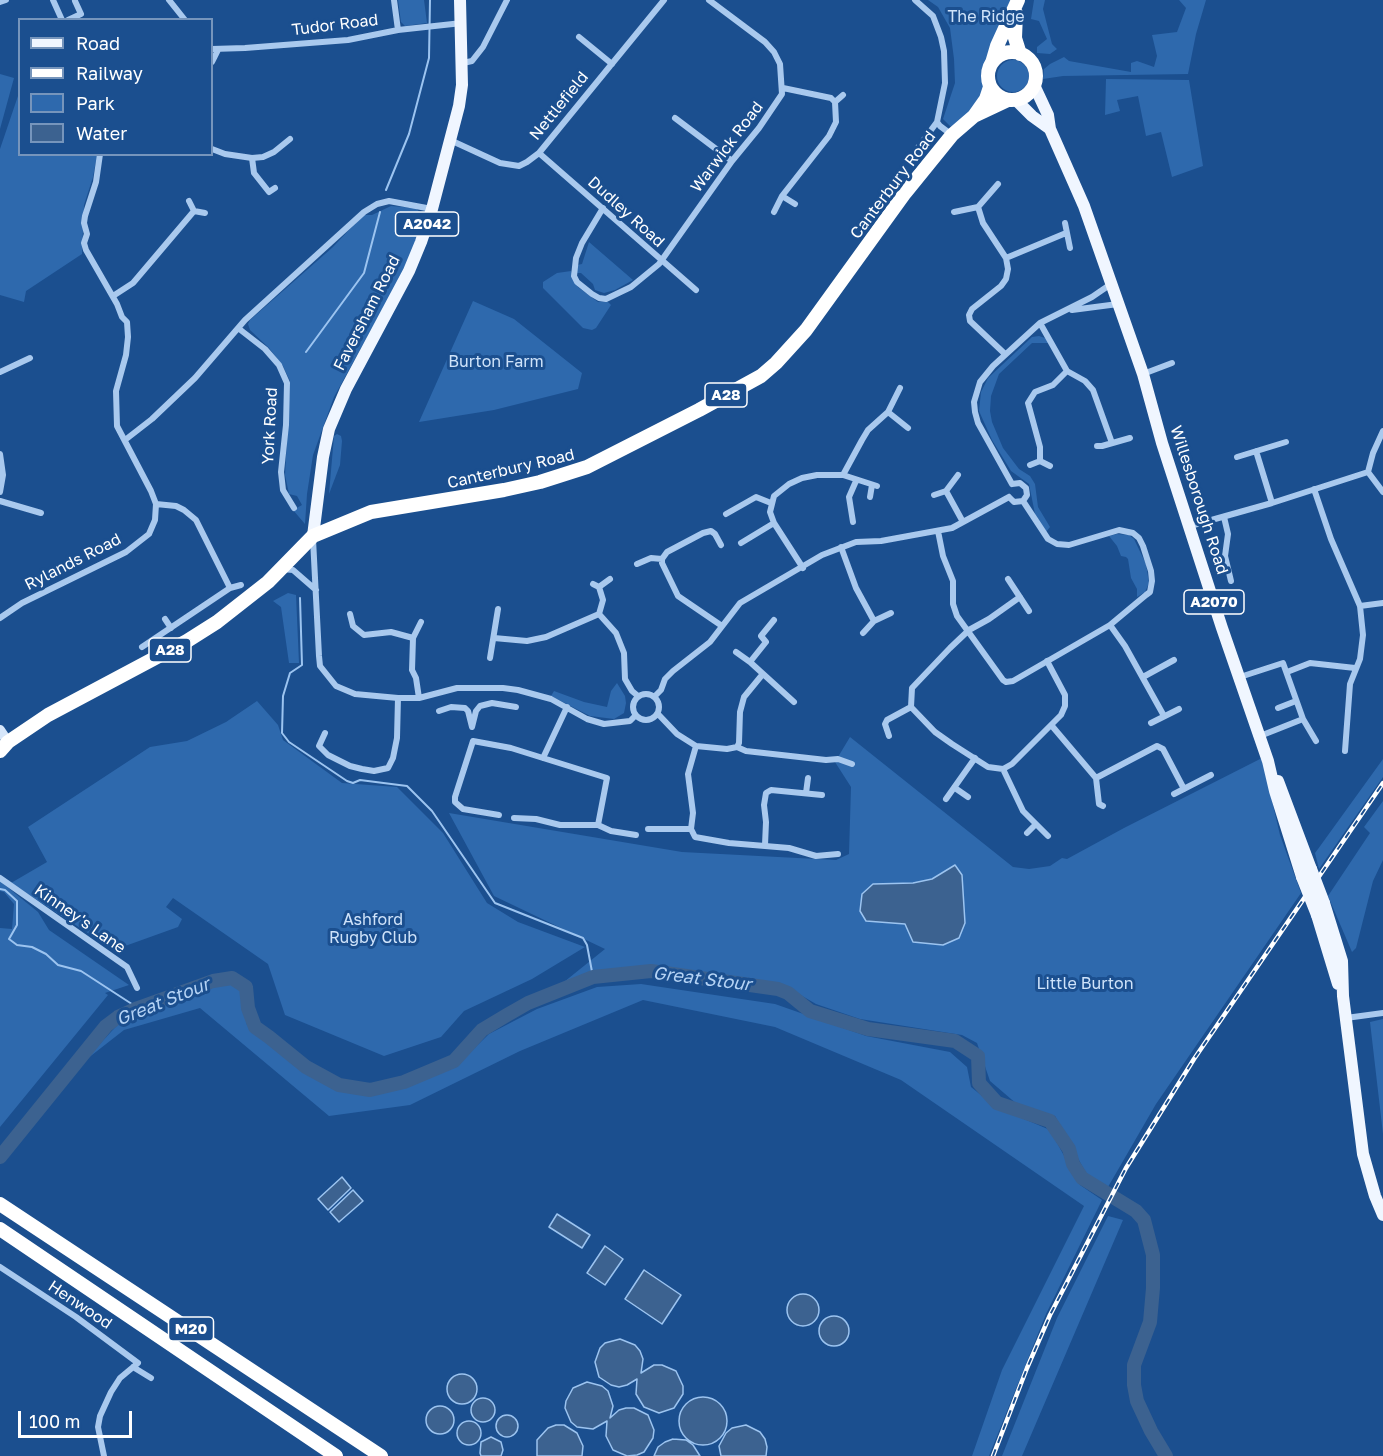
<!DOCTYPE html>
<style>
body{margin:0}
#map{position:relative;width:1383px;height:1456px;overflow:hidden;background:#1b4f8f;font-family:"Golos Text",sans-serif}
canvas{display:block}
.legend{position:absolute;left:18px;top:18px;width:195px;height:138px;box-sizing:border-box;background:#1b4f8f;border:2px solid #7695bc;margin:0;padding:8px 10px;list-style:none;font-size:18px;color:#fff}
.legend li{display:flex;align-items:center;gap:12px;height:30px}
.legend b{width:30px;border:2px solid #7695bc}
.scale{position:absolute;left:18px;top:1411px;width:114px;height:27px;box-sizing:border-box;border:3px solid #fff;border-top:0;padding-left:8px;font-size:18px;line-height:21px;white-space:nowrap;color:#fff;-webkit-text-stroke:4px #1b4f8f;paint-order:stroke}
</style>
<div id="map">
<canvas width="1383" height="1456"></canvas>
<ul class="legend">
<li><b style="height:8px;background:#f0f6ff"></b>Road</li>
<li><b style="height:8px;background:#fff"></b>Railway</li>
<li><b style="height:16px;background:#2e69ad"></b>Park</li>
<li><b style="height:16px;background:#3c6290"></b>Water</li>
</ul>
<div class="scale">100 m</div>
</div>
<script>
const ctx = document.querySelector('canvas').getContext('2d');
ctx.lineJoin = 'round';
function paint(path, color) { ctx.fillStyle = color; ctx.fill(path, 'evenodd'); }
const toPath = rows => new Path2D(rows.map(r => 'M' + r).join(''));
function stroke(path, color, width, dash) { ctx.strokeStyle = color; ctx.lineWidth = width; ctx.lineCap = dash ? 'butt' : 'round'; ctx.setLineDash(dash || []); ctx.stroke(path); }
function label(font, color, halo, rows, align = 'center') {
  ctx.font = font + ' "Golos Text",sans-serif'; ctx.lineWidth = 6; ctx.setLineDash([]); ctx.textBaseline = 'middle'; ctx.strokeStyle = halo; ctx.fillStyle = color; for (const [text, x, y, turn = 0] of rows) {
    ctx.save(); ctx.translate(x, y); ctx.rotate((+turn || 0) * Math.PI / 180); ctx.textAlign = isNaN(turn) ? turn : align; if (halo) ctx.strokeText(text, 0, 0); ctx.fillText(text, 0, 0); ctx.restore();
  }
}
const green = toPath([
 [398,0,424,0,427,23,405,26,401,22],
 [928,0,1011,0,994,40,984,75,986,93,970,114,951,127,943,119,955,83,954,59,950,28,938,7],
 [1034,0,1045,0,1043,9,1052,44,1057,49,1050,54,1037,53,1037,47,1047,39,1039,21,1031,19],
 [1179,0,1206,0,1196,34,1188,74,1063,76,1043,79,1044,69,1050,64,1064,57,1069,61,1131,72,1131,63,1137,61,1154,67,1157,56,1152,35,1177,32,1186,8],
 '997 76a16 16 0 1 1 32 0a16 16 0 1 1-32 0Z',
 [0,74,14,78,0,129],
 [1106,79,1189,80,1203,166,1172,177,1161,132,1146,136,1138,96,1117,100,1120,111,1105,115],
 [19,93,20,154,97,155,93,177,84,205,82,254,26,291,24,302,0,295,0,149],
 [391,206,415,208,424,215,409,261,334,397,313,455,307,494,305,524,293,510,302,505,297,496,289,494,285,475,290,381,283,366,269,348,250,330,248,324,250,320,333,247,363,215,372,215],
 [589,242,633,280,615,290,604,293,595,290,593,284,581,273,577,273,577,265,582,264],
 [571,271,578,287,598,302,607,301,611,305,596,328,592,330,583,328,543,288,543,282,557,273],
 [473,301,514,319,582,373,578,389,494,410,419,422],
 [1039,336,1045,338,1049,343,1032,343,999,374,991,396,990,411,992,422,1003,448,1019,469,1030,476,1035,484,1038,507,1050,527,1046,532,1035,514,1029,484,1011,471,992,440,979,411,981,392,988,378,1032,337],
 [337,434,341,436,342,441,340,465,329,494,334,436],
 [1117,534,1129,535,1134,539,1146,564,1149,583,1145,592,1137,597,1137,589,1131,578,1128,559,1126,557,1121,556,1117,546,1109,536],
 [288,593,296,595,299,663,289,663,281,607,273,601],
 [617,683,625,696,626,703,624,713,614,719,590,716,551,696,554,691,584,702,607,707,611,691],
 [257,701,278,725,283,740,342,783,397,787,443,833,487,903,518,922,585,947,532,979,464,1011,441,1037,384,1056,285,1015,268,964,173,898,166,907,182,919,178,927,114,950,11,883,47,862,28,827,150,747,187,741,226,722],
 [850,737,1013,867,1029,869,1050,866,1062,858,1067,859,1124,828,1262,758,1280,835,1301,893,1156,1104,1108,1187,1087,1175,1055,1116,1018,1105,990,1081,977,1043,962,1035,860,1019,816,1004,785,986,646,967,598,973,554,990,605,949,494,896,449,813,682,852,836,860,849,854,851,787,835,762],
 [1383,759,1383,777,1319,869,1315,853,1318,849],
 [1383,801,1383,860,1373,881,1356,948,1352,952,1328,896,1370,833,1364,827],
 [0,881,38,912,49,930,129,985,105,993,108,995,0,1127,0,928,12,929,14,904,4,892,0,891],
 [229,982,240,990,247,1025,284,1049,306,1067,336,1089,371,1094,405,1086,456,1066,489,1034,537,1009,597,987,641,984,775,1004,866,1036,950,1052,967,1067,971,1087,996,1107,1050,1130,1080,1185,1102,1200,1046,1314,989,1456,972,1456,1002,1370,1084,1206,901,1080,775,1027,643,1000,520,1051,410,1105,329,1116,200,1008,124,1030,83,1062,123,1019],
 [1383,1019,1383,1134,1370,1022],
 [1108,1216,1123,1220,1022,1456,1002,1456,1057,1318]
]);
const water = toPath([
 [955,865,962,875,965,923,959,938,943,945,913,942,905,924,866,921,860,911,862,894,873,884,913,883,932,879,955,865],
 [342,1177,351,1188,328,1210,318,1199,342,1177],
 [353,1190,363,1201,339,1222,330,1212,353,1190],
 [557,1214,590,1235,582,1248,549,1227,557,1214],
 [605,1246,623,1259,605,1285,587,1273,605,1246],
 [644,1270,681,1295,662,1324,625,1299,644,1270],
 '787 1310a16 16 0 1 1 32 0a16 16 0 1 1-32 0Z',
 '819 1331a15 15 0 1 1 30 0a15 15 0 1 1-30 0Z',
 [620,1339,635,1345,640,1351,643,1359,641,1373,654,1365,662,1365,676,1371,683,1386,683,1394,674,1408,659,1413,644,1407,636,1394,637,1379,627,1385,619,1387,611,1385,599,1377,595,1362,600,1348,605,1343,620,1339],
 '447 1389a15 15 0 1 1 30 0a15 15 0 1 1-30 0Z',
 [587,1382,602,1386,608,1391,613,1406,610,1418,619,1410,626,1408,634,1408,648,1415,654,1430,653,1438,644,1452,637,1455,627,1456,613,1450,606,1436,607,1421,593,1429,577,1427,571,1422,565,1408,566,1401,573,1388,587,1382],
 '679 1421a24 24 0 1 1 48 0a24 24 0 1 1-48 0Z',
 '471 1410a12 12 0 1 1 24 0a12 12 0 1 1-24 0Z',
 '426 1420a14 14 0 1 1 28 0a14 14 0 1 1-28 0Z',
 '496 1426a11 11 0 1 1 22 0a11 11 0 1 1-22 0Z',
 '457 1433a12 12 0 1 1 24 0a12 12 0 1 1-24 0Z',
 [556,1425,564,1425,577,1433,583,1446,582,1456,537,1456,537,1440,548,1428,556,1425],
 [746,1425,760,1432,765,1439,767,1447,766,1456,721,1456,719,1446,726,1433,732,1428,746,1425],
 [491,1437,501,1442,503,1450,501,1456,481,1456,480,1453,481,1442,491,1437],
 [673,1439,686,1440,693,1445,700,1456,654,1456,658,1447,665,1442,673,1439]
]);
const stream = toPath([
 [386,190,409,134,429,58,430,0],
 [306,352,364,273,380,212],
 [300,598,302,665,290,673,283,696,282,733,289,742,347,781,353,783,360,780,407,786,432,811,495,903,583,938,587,945,593,977],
 [0,889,5,890,17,901,17,925,9,939,17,945,32,947,46,954,58,965,81,971,138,1008]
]);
const river = toPath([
 [0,1157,106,1026,118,1017,138,1008,213,981,232,978,246,987,248,1008,255,1027,269,1037,306,1067,339,1085,370,1090,404,1082,454,1061,482,1030,507,1015,528,1003,593,977,651,971,778,989,788,993,810,1011,868,1029,955,1041,978,1056,979,1083,997,1103,1050,1121,1069,1149,1073,1164,1082,1178,1136,1211,1144,1220,1153,1255,1153,1288,1150,1322,1134,1365,1134,1385,1137,1401,1151,1431,1166,1456]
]);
const street = toPath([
 [53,0,62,20],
 [169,0,185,20],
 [394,0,398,30],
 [915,0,933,16,941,37,944,51,945,83,937,122,940,126,952,135],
 [0,2,6,0],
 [68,20,81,14,75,1],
 [579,37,612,64],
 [212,49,245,48,348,40,398,30,462,23],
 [212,62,218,50],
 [463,63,472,61,483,47,507,0],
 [835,102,843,95],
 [675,118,732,161],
 [450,140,500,163,519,166,527,162,539,153,664,0],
 [212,149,225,154,252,158,263,157,274,152,290,139],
 [539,153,696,290],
 [914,153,937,122],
 [252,158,254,173,269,192,275,188],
 [782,196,795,204],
 [189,201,194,211,205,213],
 [978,207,983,223,1006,258,1008,269,1006,279,1001,286,972,309,969,315,970,321,1005,354],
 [603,208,582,243,576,258,574,276,577,282,592,294,599,298,606,299,631,287,659,264,732,161,759,128,782,94,780,64,774,52,765,42,709,0],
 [774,212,782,196,829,136,836,122,835,102,831,98,783,88],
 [954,212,978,207,998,184],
 [1065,223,1070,248],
 [1006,258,1066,233],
 [113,296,133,283,194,211],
 [1072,310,1118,304],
 [1040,323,1067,371,1085,381,1093,390,1112,443],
 [238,328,265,349,279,365,287,383,286,425,281,472,283,490,294,508],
 [0,372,30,358],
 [1143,374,1172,363],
 [888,412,908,428],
 [125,440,152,419,195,378,245,320,364,212,377,204,389,201,432,209],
 [1097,446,1102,446,1130,438],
 [1256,451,1272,503],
 [0,454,3,475,0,492],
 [1237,457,1286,442],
 [1040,461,1040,447,1028,403,1035,392,1053,385,1067,371],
 [1030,465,1040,461,1050,466],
 [1368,472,1373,453,1383,431],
 [1368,472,1383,492],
 [843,475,877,486],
 [958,475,946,491,963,522],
 [1012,484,978,423,975,412,974,402,980,382,993,366,1040,323,1092,297,1111,284],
 [1012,484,1020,483,1026,488,1027,495,1023,501],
 [1314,489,1331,539,1360,606,1363,635,1360,659,1350,684,1345,751],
 [934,495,946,491],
 [870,497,872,485],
 [1009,497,1014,502,1023,501],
 [0,501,41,513],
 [726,514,756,497,771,503],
 [1224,517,1228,534,1225,556,1231,581],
 [853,522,849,497,856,481],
 [1190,526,1272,503,1368,472],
 [938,531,943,556,953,581,953,604,957,616,1003,680,1006,682,1013,681,1110,625,1146,595,1150,592,1152,581,1151,571,1143,546,1139,538,1133,533,1119,530,1069,545,1057,544,1048,539,1023,501],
 [313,539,319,656,320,666,336,686,355,694,398,698,419,698,457,688,503,688,518,690,551,699,587,719,604,724,630,721,636,715],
 [741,543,774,523],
 [721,545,715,534,711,531,703,533,667,552,662,559,662,563,678,596,722,626],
 [841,547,856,588,874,621],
 [637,564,651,558,662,559],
 [803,568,774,523,770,512,774,496,789,484,802,478,817,475,843,475,862,440,868,430,888,412,900,388],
 [282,569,293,570,316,590],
 [1008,579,1029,611],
 [593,584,599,587,610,579],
 [599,587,603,600,599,614],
 [230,588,241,585],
 [1020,597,989,619,969,630,950,648,912,688,911,707,935,732,952,744,988,767,1003,769,1012,764,1061,715,1065,706,1065,695,1047,661],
 [1360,606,1383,603],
 [350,614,353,626,364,635,391,632,413,638,421,622],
 [599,614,616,633,624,653,625,679,632,691,638,696],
 [0,618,22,603,126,552,149,534,155,520,156,504,151,491,117,426,116,391,126,355,128,337,127,322,122,317,117,304,86,250,84,243,87,234,84,223,85,216,96,182,100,154],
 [165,619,171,628],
 [774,620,761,636,766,642,750,662,794,702],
 [1110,625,1125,646,1164,716],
 [863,633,874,621,891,613],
 [413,638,412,670,416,678,419,698],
 [494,638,527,641,546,637,599,614],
 [142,647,230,588,196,520,184,510,176,506,156,504],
 [736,652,750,662],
 [490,658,498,609],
 [1287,672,1310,663,1355,668],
 [1143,677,1174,660],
 [1240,677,1283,663,1303,719,1316,741],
 '633 707a13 13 0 1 1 26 0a13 13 0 1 1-26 0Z',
 [655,696,661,690,665,679,673,671,710,642,740,603,822,555,856,542,881,541,952,528,1009,497],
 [1278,708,1296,701],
 [439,711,451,707,465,708,468,711,472,727,476,711,480,706,492,703,516,707],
 [658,714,677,734,696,746,727,749,737,747,746,751,826,760,838,759,852,764],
 [1151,723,1179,709],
 [1052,726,1096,778,1099,804,1103,806],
 [325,733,319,746,328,755,350,766,362,769,374,771,388,768,393,758,397,738,398,698],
 [889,736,885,724,887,720,911,707],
 [1260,736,1303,719],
 [696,746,688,774,693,813,691,829,695,837,729,843,789,848,816,856,838,854],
 [737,747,739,743,740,712,744,697,762,675],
 [543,758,567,707],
 [1003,769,1023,811,1048,836],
 [1096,778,1157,746,1163,749,1184,789],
 [955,788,968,797],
 [806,793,808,778],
 [1174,794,1211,775],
 [946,799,975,758],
 [499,815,463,809,455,802,455,797,473,741,511,748,607,778,598,825],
 [514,818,536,819,560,825,598,825,611,831,636,835],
 [648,829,691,829],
 [1027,833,1036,824],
 [765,845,766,822,764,805,766,793,771,790,822,795],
 [0,878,127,967,137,988],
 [1346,1018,1383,1013],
 [0,1267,76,1317,138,1363,120,1378,111,1392,100,1416,98,1427,104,1456],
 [133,1367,151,1378]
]);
const secondary = toPath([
 [0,730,8,742]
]);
const primary = toPath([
 [1034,85,1048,115,1050,129,1084,206,1143,374,1162,443,1222,628,1268,761,1275,791,1302,877],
 [1016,100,1032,116,1050,129],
 [313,536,323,457,329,429,346,389,409,271,421,242,432,209,459,106,462,85,460,0],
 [1278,781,1311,869],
 [1324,903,1342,961,1343,996,1363,1154,1375,1196,1383,1215],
 [1317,915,1338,984]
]);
const highway = toPath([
 [1016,13,1015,38,1020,54],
 '988 76a24 24 0 1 1 48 0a24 24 0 1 1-48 0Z',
 [992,63,997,46,1018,0],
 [974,116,1008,100],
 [0,751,8,742,48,715,187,641,217,622,268,582,313,536,371,512,504,490,540,482,587,467,699,410,761,376,776,363,806,330,905,193,952,135,974,116,986,99,990,87],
 [0,1204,381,1456],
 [0,1229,336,1456]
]);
const rail = toPath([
 [993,1456,1027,1368,1050,1315,1126,1168,1194,1059,1383,783]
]);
const primaryBridge = toPath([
 [1311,869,1324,903],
 [1302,877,1317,915]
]);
const shields = [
 [427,224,63],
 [726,395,42],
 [1214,602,60],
 [170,650,42],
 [191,1329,45]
];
const shieldNames = [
 ["A2042",427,224],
 ["A28",726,395],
 ["A2070",1214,602],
 ["A28",170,650],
 ["M20",191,1329]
];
const parkNames = [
 ["The Ridge",986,17],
 ["Burton Farm",496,362],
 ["Ashford",373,920],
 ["Rugby Club",373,938],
 ["Little Burton",1085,984]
];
const streetNames = [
 ["Tudor Road",335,25,-7],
 ["Nettlefield",559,106,-51],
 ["Warwick Road",727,147,-53],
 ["Canterbury Road",893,185,-53],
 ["Dudley Road",626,212,42],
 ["Faversham Road",367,313,-63],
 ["York Road",270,426,-87],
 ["Canterbury Road",511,469,-13],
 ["Willesborough Road",1199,500,72],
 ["Rylands Road",73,562,-27],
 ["Kinney's Lane",80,919,35],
 ["Henwood",80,1305,34]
];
const waterNames = [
 ["Great Stour",702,979,7],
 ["Great Stour",163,1002,-22]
];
paint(green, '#2e69ad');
paint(water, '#3c6290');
stroke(water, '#9cc4f0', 1.5);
stroke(stream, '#9cc4f0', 2);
stroke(river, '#3c6290', 14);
stroke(street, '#a9c9ee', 6);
stroke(secondary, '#d6e6fa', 10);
stroke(primary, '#f0f6ff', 12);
stroke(highway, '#fff', 14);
stroke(rail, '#fff', 4.5);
stroke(rail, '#1b4f8f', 2, [7]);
stroke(primaryBridge, '#f0f6ff', 12);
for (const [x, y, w] of shields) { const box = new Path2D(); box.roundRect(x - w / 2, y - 12, w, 24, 4.5); ctx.fillStyle = '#1b4f8f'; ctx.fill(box); stroke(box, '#fff', 1.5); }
label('bold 15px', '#fff', null, shieldNames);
label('16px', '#cfe3fa', '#1b4f8f', parkNames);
label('16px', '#fff', '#1b4f8f', streetNames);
label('italic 18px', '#b5d3f5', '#1b4f8f', waterNames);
</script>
